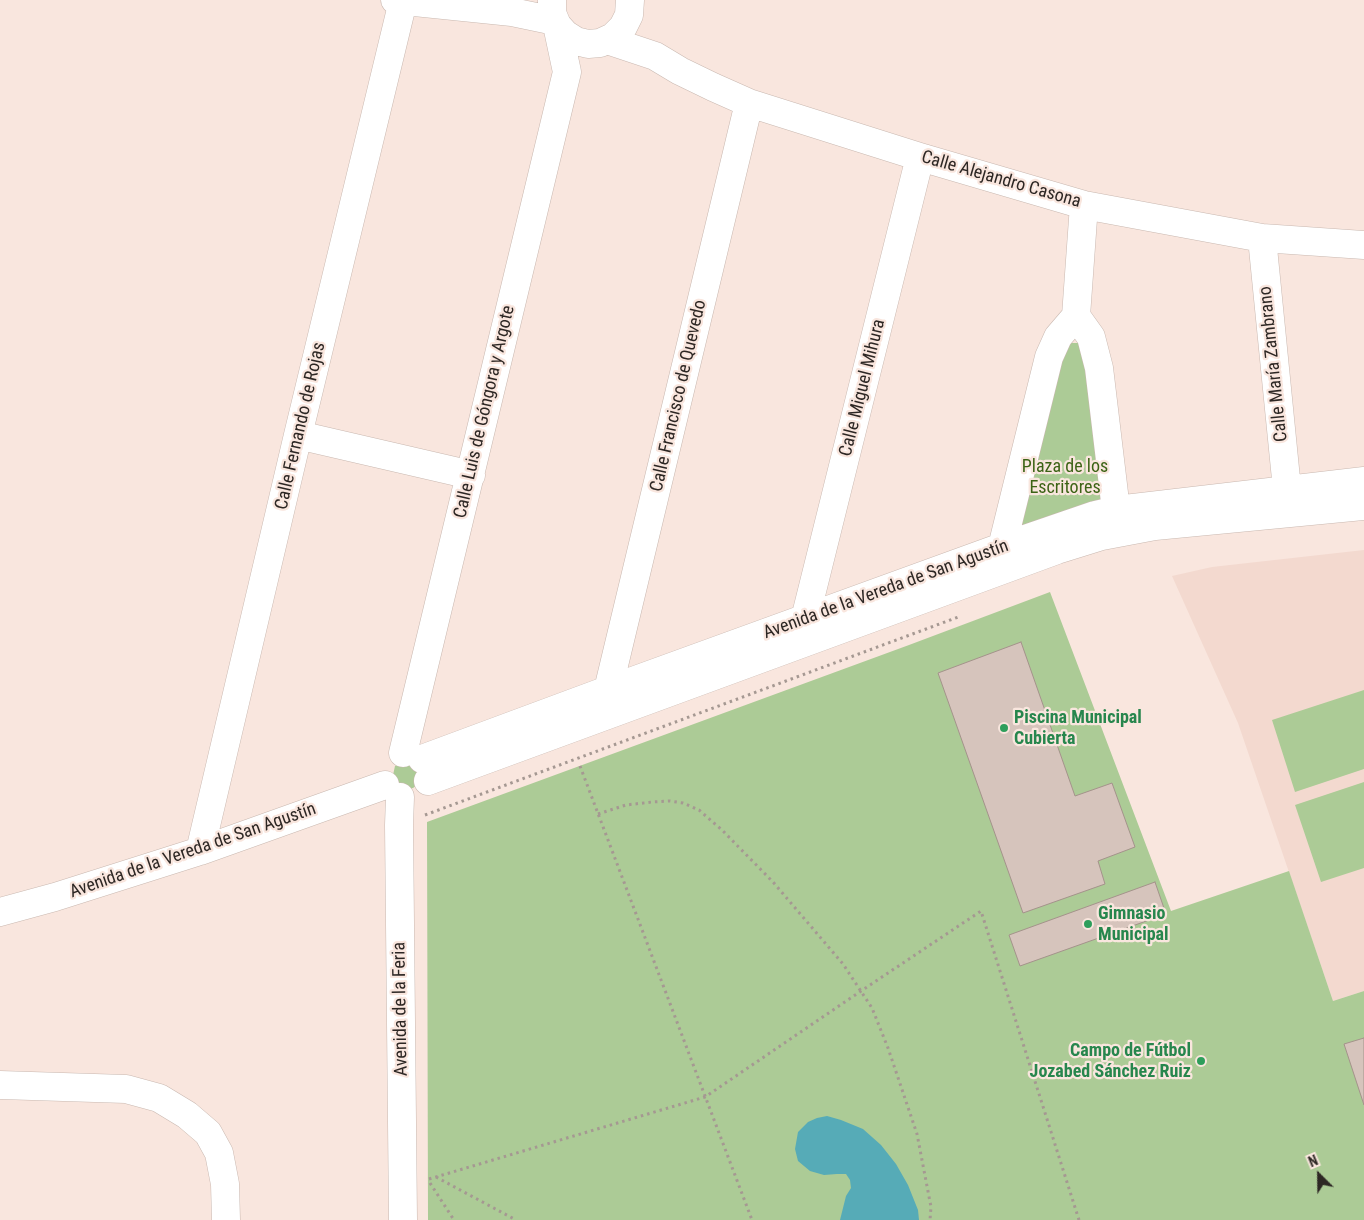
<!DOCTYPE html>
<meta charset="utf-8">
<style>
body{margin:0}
#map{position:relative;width:1364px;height:1220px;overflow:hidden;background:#f9e6de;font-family:"Roboto Condensed",sans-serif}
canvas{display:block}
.north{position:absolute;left:1294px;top:1150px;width:50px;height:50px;-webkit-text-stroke:4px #f9e6de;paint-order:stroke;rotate:337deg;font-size:14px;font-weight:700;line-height:20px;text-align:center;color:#2d2724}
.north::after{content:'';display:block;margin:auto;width:18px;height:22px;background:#2d2724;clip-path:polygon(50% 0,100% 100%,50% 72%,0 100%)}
</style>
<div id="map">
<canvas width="1364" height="1220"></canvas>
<div class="north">N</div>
</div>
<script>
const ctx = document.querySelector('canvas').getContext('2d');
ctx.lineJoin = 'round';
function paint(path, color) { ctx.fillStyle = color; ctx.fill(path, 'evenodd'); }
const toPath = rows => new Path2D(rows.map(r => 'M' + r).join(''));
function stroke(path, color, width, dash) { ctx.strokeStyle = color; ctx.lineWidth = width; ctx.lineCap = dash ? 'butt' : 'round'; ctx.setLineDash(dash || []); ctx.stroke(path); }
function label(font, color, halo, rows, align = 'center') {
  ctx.font = font + ' "Roboto Condensed",sans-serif'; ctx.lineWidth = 4.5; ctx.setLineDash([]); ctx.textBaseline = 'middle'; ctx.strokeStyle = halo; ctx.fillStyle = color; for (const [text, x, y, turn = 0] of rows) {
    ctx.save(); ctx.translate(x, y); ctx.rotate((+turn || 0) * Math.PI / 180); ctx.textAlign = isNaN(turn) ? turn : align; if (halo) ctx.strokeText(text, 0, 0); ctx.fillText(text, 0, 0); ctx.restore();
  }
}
const built = toPath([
 [1364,550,1364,991,1333,1001,1238,723,1172,576,1212,567]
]);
const green = toPath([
 [1070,343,1078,343,1084,349,1104,506,1016,531,1057,359],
 [1050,592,1171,911,1289,871,1333,1001,1364,991,1364,1220,428,1220,427,822,909,645],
 [1364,690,1364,769,1295,792,1272,720],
 [403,761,419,768,417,785,413,788,408,789,399,787,393,775,395,766],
 [1364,782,1364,868,1321,882,1295,805]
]);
const water = toPath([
 [827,1116,841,1120,863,1129,881,1145,896,1164,908,1185,918,1210,919,1220,840,1220,846,1196,851,1188,850,1180,846,1174,837,1174,824,1175,810,1171,798,1161,795,1149,798,1132,808,1122,817,1118]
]);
const building = toPath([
 [1021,642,1075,796,1112,783,1135,847,1098,861,1105,884,1023,913,938,673,1021,642],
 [1155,882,1166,914,1020,966,1009,935,1155,882],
 [1364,1038,1364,1105,1344,1044,1364,1038]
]);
const path = toPath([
 [580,766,752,1220],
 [598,814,626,805,652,802,670,801,683,803,699,810,722,830,773,882,843,964,872,1008,888,1048,917,1134,931,1207,930,1220],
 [425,815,961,616],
 [436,1177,516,1220],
 [429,1179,705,1097,861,991,981,911,1079,1220],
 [430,1183,454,1220]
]);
const street = toPath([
 [395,0,512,12,555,21],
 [552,0,552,13,557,25,565,34,576,41,588,44,600,43,613,37,623,27,629,15,630,0],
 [607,40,655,56,680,71,713,87,749,103,920,157,1084,205,1262,238,1364,245],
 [1262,238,1287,489],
 [1076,316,1091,337,1099,368,1116,510],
 [298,435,471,475],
 [1002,547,1049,357,1058,337,1076,316,1084,205],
 [805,619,920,157],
 [608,690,749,103],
 [403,753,567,72,557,25],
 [422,759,608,690,1002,547,1095,515,1116,510,1364,481],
 [428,781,1057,550,1102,536,1155,526,1364,506],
 [400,797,399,825,403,1220],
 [200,851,298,435,403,1],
 [0,912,55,897,200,851,385,785],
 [0,1085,126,1089,159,1098,187,1115,208,1133,219,1153,225,1184,226,1220]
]);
const markers = [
 [1004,728,5,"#2e9e5b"],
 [1088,924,5,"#2e9e5b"],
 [1201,1061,5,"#2e9e5b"]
];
const streetNames = [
 ["Calle Alejandro Casona",1001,180,16],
 ["Calle María Zambrano",1274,364,-96],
 ["Calle Miguel Mihura",863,388,-76],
 ["Calle Francisco de Quevedo",679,396,-77],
 ["Calle Luis de Góngora y Argote",485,412,-77],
 ["Calle Fernando de Rojas",301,426,-77],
 ["Avenida de la Vereda de San Agustín",886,590,-20],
 ["Avenida de la Vereda de San Agustín",193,851,-19],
 ["Avenida de la Feria",401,1009,-91]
];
const parkNames = [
 ["Plaza de los",1065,467],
 ["Escritores",1065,488]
];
const leisureNames = [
 ["Piscina Municipal",1014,718],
 ["Cubierta",1014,739],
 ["Gimnasio",1098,914],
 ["Municipal",1098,935],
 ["Campo de Fútbol",1191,1051,"right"],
 ["Jozabed Sánchez Ruiz",1191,1072,"right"]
];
paint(built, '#f3d9cf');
paint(green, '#accb96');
paint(water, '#56abb7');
paint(building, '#d6c4bc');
stroke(building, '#a4938b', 1);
stroke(street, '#c9b8b0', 29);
stroke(path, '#a59892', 3, [2.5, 4]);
stroke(street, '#fff', 28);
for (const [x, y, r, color] of markers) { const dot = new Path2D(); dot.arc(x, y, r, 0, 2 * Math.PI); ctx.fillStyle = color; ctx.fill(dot); stroke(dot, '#f9e6de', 2); }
label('18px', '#2d2724', '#f9e6de', streetNames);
label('18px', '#3c6315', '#f9e6de', parkNames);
label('bold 18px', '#27864d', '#f9e6de', leisureNames, 'left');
</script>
